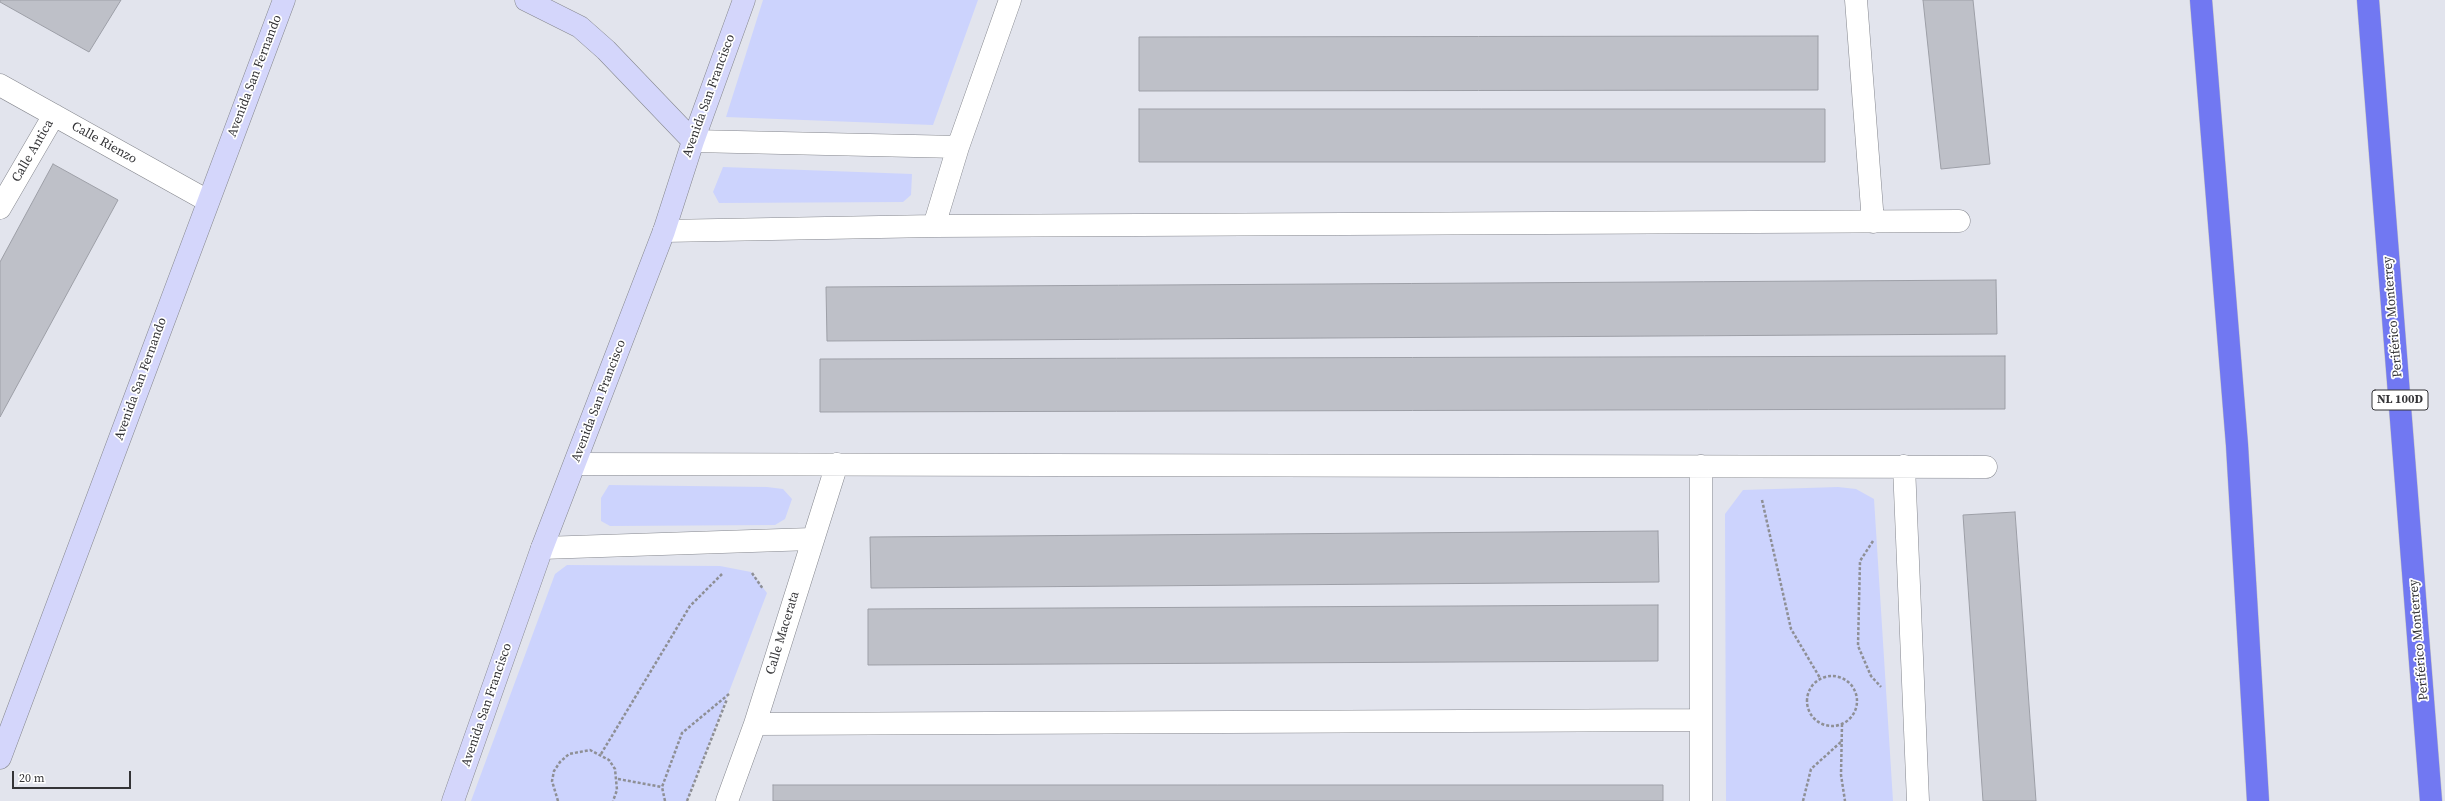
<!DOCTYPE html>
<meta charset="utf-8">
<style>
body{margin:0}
#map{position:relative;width:2445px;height:801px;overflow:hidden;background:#e2e4ed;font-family:"Source Serif 4",serif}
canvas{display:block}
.scale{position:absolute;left:12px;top:771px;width:119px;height:18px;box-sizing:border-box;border:2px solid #343437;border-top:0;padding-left:5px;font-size:12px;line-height:14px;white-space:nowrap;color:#343437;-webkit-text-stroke:3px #fff;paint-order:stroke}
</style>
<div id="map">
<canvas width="2445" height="801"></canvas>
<div class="scale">20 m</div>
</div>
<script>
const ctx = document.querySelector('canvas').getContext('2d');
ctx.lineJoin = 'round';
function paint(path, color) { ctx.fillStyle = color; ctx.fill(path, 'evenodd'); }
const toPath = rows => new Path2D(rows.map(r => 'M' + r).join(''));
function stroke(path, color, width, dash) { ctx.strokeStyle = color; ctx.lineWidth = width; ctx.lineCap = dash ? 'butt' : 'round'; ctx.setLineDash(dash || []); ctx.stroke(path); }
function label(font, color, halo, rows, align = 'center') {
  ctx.font = font + ' "Source Serif 4",serif'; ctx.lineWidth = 3.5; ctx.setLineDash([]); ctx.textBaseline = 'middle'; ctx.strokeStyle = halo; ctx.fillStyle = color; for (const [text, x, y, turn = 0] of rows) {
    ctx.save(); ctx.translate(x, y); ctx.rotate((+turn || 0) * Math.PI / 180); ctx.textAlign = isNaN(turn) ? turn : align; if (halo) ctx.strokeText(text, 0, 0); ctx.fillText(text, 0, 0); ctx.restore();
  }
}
const green = toPath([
 [763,0,978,0,933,125,726,117],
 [723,167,912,174,911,195,903,202,719,203,713,192],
 [609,485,767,487,783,489,792,499,785,519,775,525,610,526,601,521,601,498],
 [1838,487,1856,489,1874,499,1893,801,1726,801,1725,514,1743,490],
 [567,565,720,566,751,572,767,593,687,801,471,801,555,574]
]);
const building = toPath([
 [0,0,121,0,89,52,0,2,0,0],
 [1923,0,1973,0,1990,164,1941,169,1923,0],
 [1818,36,1818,90,1139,91,1139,37,1818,36],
 [1139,109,1825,109,1825,162,1139,162,1139,109],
 [53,164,118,200,0,417,0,262,53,164],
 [1996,280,1997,334,827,341,826,287,1996,280],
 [2005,356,2005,409,820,412,820,359,2005,356],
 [2015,512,2036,801,1983,801,1963,515,2015,512],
 [1658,531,1659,582,871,588,870,537,1658,531],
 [1658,605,1658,661,868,665,868,609,1658,605],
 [773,785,1663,785,1663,801,773,801,773,785]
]);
const path = toPath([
 [1762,500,1791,629,1820,678],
 [1873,541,1860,561,1858,646,1871,676,1881,687],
 [752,573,763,589],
 '1807 701a25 25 0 1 1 50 0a25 25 0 1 1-50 0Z',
 [1842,724,1841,775,1845,801],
 [601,754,690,606,722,574],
 [618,779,662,787],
 [558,801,552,781,554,771,560,762,569,754,590,750,609,760,615,769,617,790,613,801],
 [665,801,662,787,682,733,729,694],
 [687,801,727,699],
 [1803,801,1811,769,1842,741]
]);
const street = toPath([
 [1856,0,1873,222],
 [0,85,208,201],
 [693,141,958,147],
 [0,208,54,115],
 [934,226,958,147,1010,0],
 [664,231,934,226,1959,221],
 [575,464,1986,467],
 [1904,466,1918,801],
 [542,548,812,539],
 [755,724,1701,720],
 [727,801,755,724,837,464],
 [1701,801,1701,466]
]);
const secondary = toPath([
 [526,0,580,27,606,50,693,141],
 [0,758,284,0],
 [453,801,542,548,664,231,693,141,744,0]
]);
const highway = toPath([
 [2201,0,2237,445,2258,801],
 [2368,0,2431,801]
]);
const shields = [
 [2400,400,56]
];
const shieldNames = [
 ["NL 100D",2400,400]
];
const streetNames = [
 ["Avenida San Fernando",255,76,-69],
 ["Avenida San Francisco",709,96,-70],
 ["Calle Rienzo",104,143,29],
 ["Calle Antica",33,151,-60],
 ["Periférico Monterrey",2393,317,-95],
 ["Avenida San Fernando",141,379,-70],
 ["Avenida San Francisco",599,401,-69],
 ["Calle Macerata",783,633,-73],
 ["Periférico Monterrey",2419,640,-95],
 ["Avenida San Francisco",487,705,-71]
];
paint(green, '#ccd3fd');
paint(building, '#bec0c8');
stroke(building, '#9d9fa7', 1);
stroke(street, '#85878e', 23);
stroke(secondary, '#85878e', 23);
stroke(highway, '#c2c2c3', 23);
stroke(path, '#8e8f95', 2.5, [3, 2]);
stroke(street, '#fff', 22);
stroke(secondary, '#d4d6fb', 22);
stroke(highway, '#7178f2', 22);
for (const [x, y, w] of shields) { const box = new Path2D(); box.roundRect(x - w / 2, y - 10, w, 20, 3); ctx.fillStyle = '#fff'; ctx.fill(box); stroke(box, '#343437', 1); }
label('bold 12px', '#343437', null, shieldNames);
label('13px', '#343437', '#fff', streetNames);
</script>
